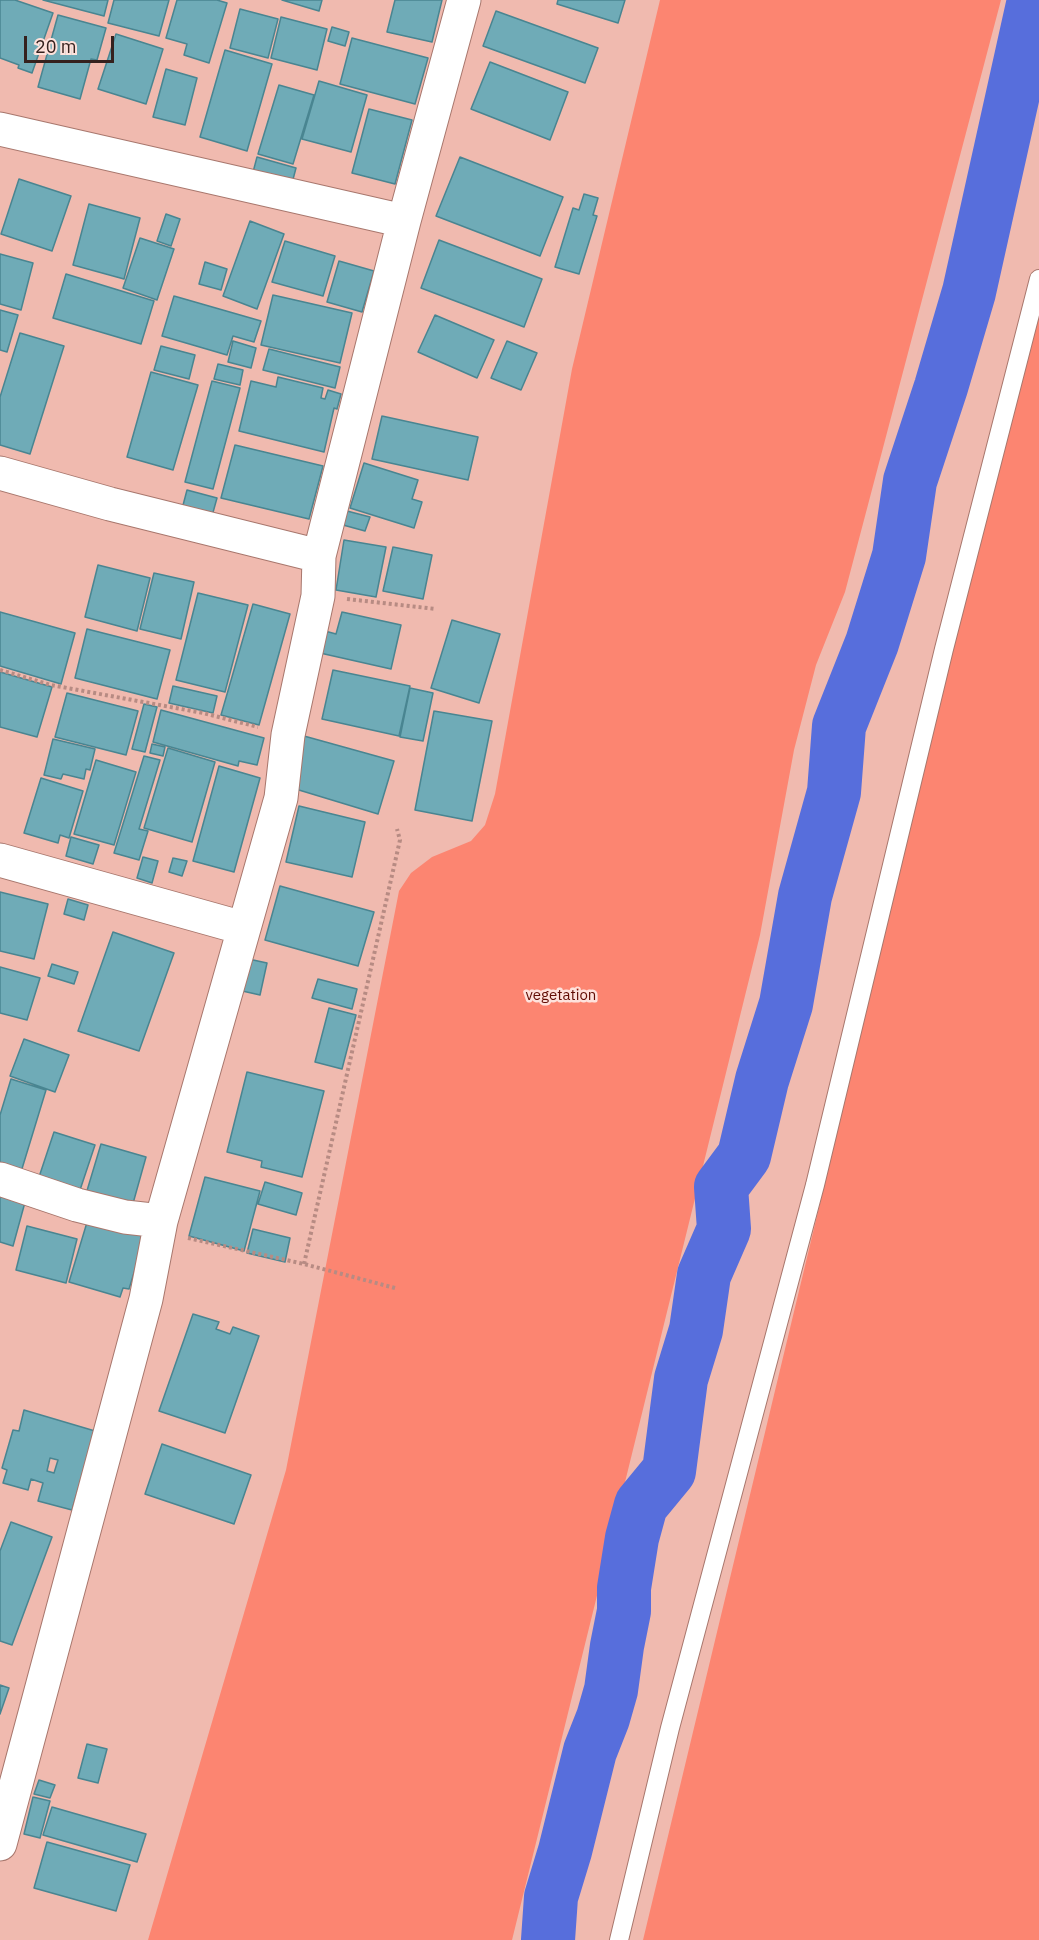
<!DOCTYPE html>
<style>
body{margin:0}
#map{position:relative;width:1039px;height:1940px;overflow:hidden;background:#f0baaf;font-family:"IBM Plex Sans",sans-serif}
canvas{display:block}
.scale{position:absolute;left:24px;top:36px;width:90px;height:27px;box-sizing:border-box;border:3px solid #35211e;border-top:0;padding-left:8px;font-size:18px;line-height:21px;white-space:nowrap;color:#35211e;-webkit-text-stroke:4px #fee2dc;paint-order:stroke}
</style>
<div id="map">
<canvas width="1039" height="1940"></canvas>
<div class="scale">20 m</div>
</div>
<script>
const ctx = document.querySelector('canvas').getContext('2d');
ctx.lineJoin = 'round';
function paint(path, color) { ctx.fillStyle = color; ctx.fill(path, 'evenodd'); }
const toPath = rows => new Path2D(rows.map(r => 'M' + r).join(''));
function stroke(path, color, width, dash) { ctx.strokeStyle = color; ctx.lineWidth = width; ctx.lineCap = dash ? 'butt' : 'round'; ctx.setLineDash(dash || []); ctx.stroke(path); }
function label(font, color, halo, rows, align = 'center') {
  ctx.font = font + ' "IBM Plex Sans",sans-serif'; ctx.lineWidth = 5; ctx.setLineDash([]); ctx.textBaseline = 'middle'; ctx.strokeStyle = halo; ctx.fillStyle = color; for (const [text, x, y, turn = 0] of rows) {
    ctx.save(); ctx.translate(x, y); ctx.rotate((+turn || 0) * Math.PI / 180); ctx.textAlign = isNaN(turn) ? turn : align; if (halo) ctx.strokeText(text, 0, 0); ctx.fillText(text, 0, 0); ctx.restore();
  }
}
const green = toPath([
 [660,0,1001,0,845,592,816,665,794,750,760,935,512,1940,148,1940,286,1470,399,891,411,873,432,857,471,841,485,825,495,794,572,369],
 [1039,292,1039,1940,643,1940]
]);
const river = toPath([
 [548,1940,551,1897,565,1851,590,1751,603,1718,611,1690,617,1646,624,1611,624,1588,632,1538,641,1505,669,1471,681,1379,696,1330,704,1275,724,1229,721,1187,744,1156,762,1080,786,1004,805,896,834,792,839,726,872,643,899,556,910,481,941,387,969,292,1034,0]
]);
const building = toPath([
 [0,0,15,0,53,13,32,73,18,68,19,65,0,58,0,0],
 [43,0,108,0,104,16,43,0],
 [114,0,169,0,159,36,108,23,114,0],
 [177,0,217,0,227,3,209,63,184,55,187,44,166,38,177,0],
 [282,0,322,0,319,11,282,0],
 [395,0,442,0,432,42,387,32,395,0],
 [558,0,625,0,618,23,557,4,558,0],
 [240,9,278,19,268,58,230,48,240,9],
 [496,11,598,48,585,83,483,46,496,11],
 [58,15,106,28,97,60,91,59,80,99,38,87,58,15],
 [281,17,327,29,317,70,271,58,281,17],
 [332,27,349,32,345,46,328,41,332,27],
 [116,34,163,49,146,104,98,89,116,34],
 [352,38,428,58,415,104,340,84,352,38],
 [225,50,272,64,247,151,200,137,225,50],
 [490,62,568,92,550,140,471,109,490,62],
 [166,69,197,78,185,125,153,117,166,69],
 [319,81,367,95,351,152,302,139,319,81],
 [279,85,314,95,293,164,258,154,279,85],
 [369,109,412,120,395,184,352,173,369,109],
 [257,157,296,168,291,187,252,176,257,157],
 [460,157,563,197,540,256,436,216,460,157],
 [19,179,71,196,52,251,1,234,19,179],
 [584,194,598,198,593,215,597,216,579,274,555,267,573,208,579,210,584,194],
 [89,204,140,218,124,279,73,265,89,204],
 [166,214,180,219,171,246,157,241,166,214],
 [250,221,284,234,257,309,223,296,250,221],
 [140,238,174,249,157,300,123,288,140,238],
 [439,240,542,279,524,327,421,288,439,240],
 [285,241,335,256,323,296,272,282,285,241],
 [0,254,33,263,21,310,0,304,0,254],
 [339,261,374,271,362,312,327,302,339,261],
 [205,262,227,269,221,290,199,284,205,262],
 [66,274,154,301,141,344,53,318,66,274],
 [273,295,352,313,340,363,261,345,273,295],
 [174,296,261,321,254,342,233,336,227,355,162,336,174,296],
 [0,310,18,315,7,352,0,350,0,310],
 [435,315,494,340,477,378,418,352,435,315],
 [20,333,64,346,30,454,0,445,0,397,20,333],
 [233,341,256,348,251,368,228,362,233,341],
 [507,341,537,353,521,390,491,378,507,341],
 [161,346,195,355,189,379,154,370,161,346],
 [269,349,340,367,335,388,263,370,269,349],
 [218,364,243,370,240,385,214,379,218,364],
 [151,372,198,385,173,470,127,457,151,372],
 [278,377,323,388,321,398,325,399,328,390,341,394,337,409,334,408,324,452,239,431,251,381,276,387,278,377],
 [212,381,240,388,213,489,185,482,212,381],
 [382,416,478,437,468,480,372,459,382,416],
 [235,445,323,466,309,519,221,498,235,445],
 [364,463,418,480,412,499,422,502,414,528,350,508,364,463],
 [187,490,217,498,212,516,182,509,187,490],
 [347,511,370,517,365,531,343,525,347,511],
 [344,540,386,547,376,597,336,590,344,540],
 [393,547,432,555,423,599,383,591,393,547],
 [98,565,150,578,137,631,85,617,98,565],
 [154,573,194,582,181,639,140,629,154,573],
 [198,593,248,605,225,692,176,680,198,593],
 [253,604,290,614,259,725,221,715,253,604],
 [0,612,75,633,61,684,0,666,0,612],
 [342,612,401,625,391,669,320,653,325,631,336,634,342,612],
 [452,620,500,634,479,703,431,688,452,620],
 [87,629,170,650,157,699,75,678,87,629],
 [333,670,410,686,399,736,322,719,333,670],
 [0,672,52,687,37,737,0,727,0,672],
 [173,686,217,696,213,713,169,703,173,686],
 [410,688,433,693,423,741,400,737,410,688],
 [67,693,138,711,126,755,55,737,67,693],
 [144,704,157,707,145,752,132,749,144,704],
 [161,710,264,738,257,765,239,761,238,766,153,742,161,710],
 [434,711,492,721,472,821,415,810,434,711],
 [304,736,394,761,378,814,289,787,304,736],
 [53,739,95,749,90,770,86,769,84,779,63,774,61,779,44,775,53,739],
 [152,744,165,747,163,756,150,753,152,744],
 [168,748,215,762,192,842,144,828,168,748],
 [144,756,160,760,139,829,148,831,139,860,114,853,144,756],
 [96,760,136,772,114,845,74,834,96,760],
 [219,766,260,778,234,872,193,861,219,766],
 [41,778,83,791,69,838,60,835,58,843,24,833,41,778],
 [299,806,365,822,352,877,286,862,299,806],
 [71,837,99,845,93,864,66,856,71,837],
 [143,857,158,861,152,883,137,878,143,857],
 [173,858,187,861,182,876,169,872,173,858],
 [280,886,374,912,358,966,265,940,280,886],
 [0,892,48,904,34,959,0,951,0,892],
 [68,899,88,905,84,920,64,914,68,899],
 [113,932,174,953,139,1051,78,1031,113,932],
 [244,958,267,963,260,995,238,990,244,958],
 [52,964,78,972,74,984,48,976,52,964],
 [0,967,40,978,27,1020,0,1013,0,967],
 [318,979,357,989,352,1009,312,998,318,979],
 [329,1008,356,1015,342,1069,315,1062,329,1008],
 [24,1039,69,1055,55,1092,10,1076,24,1039],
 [247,1072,324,1091,302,1177,261,1167,262,1161,227,1152,247,1072],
 [11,1079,46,1090,21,1172,0,1166,0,1115,11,1079],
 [54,1132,95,1145,79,1193,38,1180,54,1132],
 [101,1144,146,1157,132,1207,86,1194,101,1144],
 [205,1177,260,1191,244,1251,189,1236,205,1177],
 [265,1182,302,1193,296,1215,258,1204,265,1182],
 [0,1188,27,1195,13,1246,0,1242,0,1188],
 [88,1219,145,1237,129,1289,123,1288,120,1297,69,1282,88,1219],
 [27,1226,77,1239,66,1283,16,1270,27,1226],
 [253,1229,290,1238,285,1262,247,1253,253,1229],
 [193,1314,219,1322,216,1329,230,1334,233,1327,259,1336,225,1433,159,1411,193,1314],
 [24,1410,95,1431,72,1510,38,1501,43,1483,31,1479,28,1490,3,1483,7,1470,2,1468,13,1430,19,1431,24,1410],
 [50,1458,58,1460,54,1473,47,1471,50,1458],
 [162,1444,251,1475,234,1524,145,1494,162,1444],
 [11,1522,52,1537,12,1645,0,1641,0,1551,11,1522],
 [0,1685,9,1688,0,1714,0,1685],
 [87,1744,107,1749,98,1783,78,1778,87,1744],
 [39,1780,55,1785,50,1798,34,1794,39,1780],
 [33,1797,50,1801,40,1838,24,1834,33,1797],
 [52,1807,146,1834,137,1862,43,1835,52,1807],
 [47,1842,130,1865,116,1911,34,1888,47,1842]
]);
const path = toPath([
 [347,599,436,609],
 [0,670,51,685,203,713,258,727],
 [188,1238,304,1264,395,1288],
 [304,1264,400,840,397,829]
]);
const service = toPath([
 [619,1940,670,1728,815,1185,944,649,1039,279]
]);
const minor = toPath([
 [0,129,404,221],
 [0,473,110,504,319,556],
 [0,860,243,928],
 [0,1179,77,1205,125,1217,161,1221],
 [0,1844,146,1299,161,1221,281,798,288,735,318,596,319,556,404,221,464,0]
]);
const parkNames = [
 ["vegetation",561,996]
];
paint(green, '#fc8571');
stroke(river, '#576edc', 54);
paint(building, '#6fabb7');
stroke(building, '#498591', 1.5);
stroke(service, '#a8776d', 20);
stroke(minor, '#a8776d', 35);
stroke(path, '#b78b83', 4, [3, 3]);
stroke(service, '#fff', 18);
stroke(minor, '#fff', 33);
label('15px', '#610c03', '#fee2dc', parkNames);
</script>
